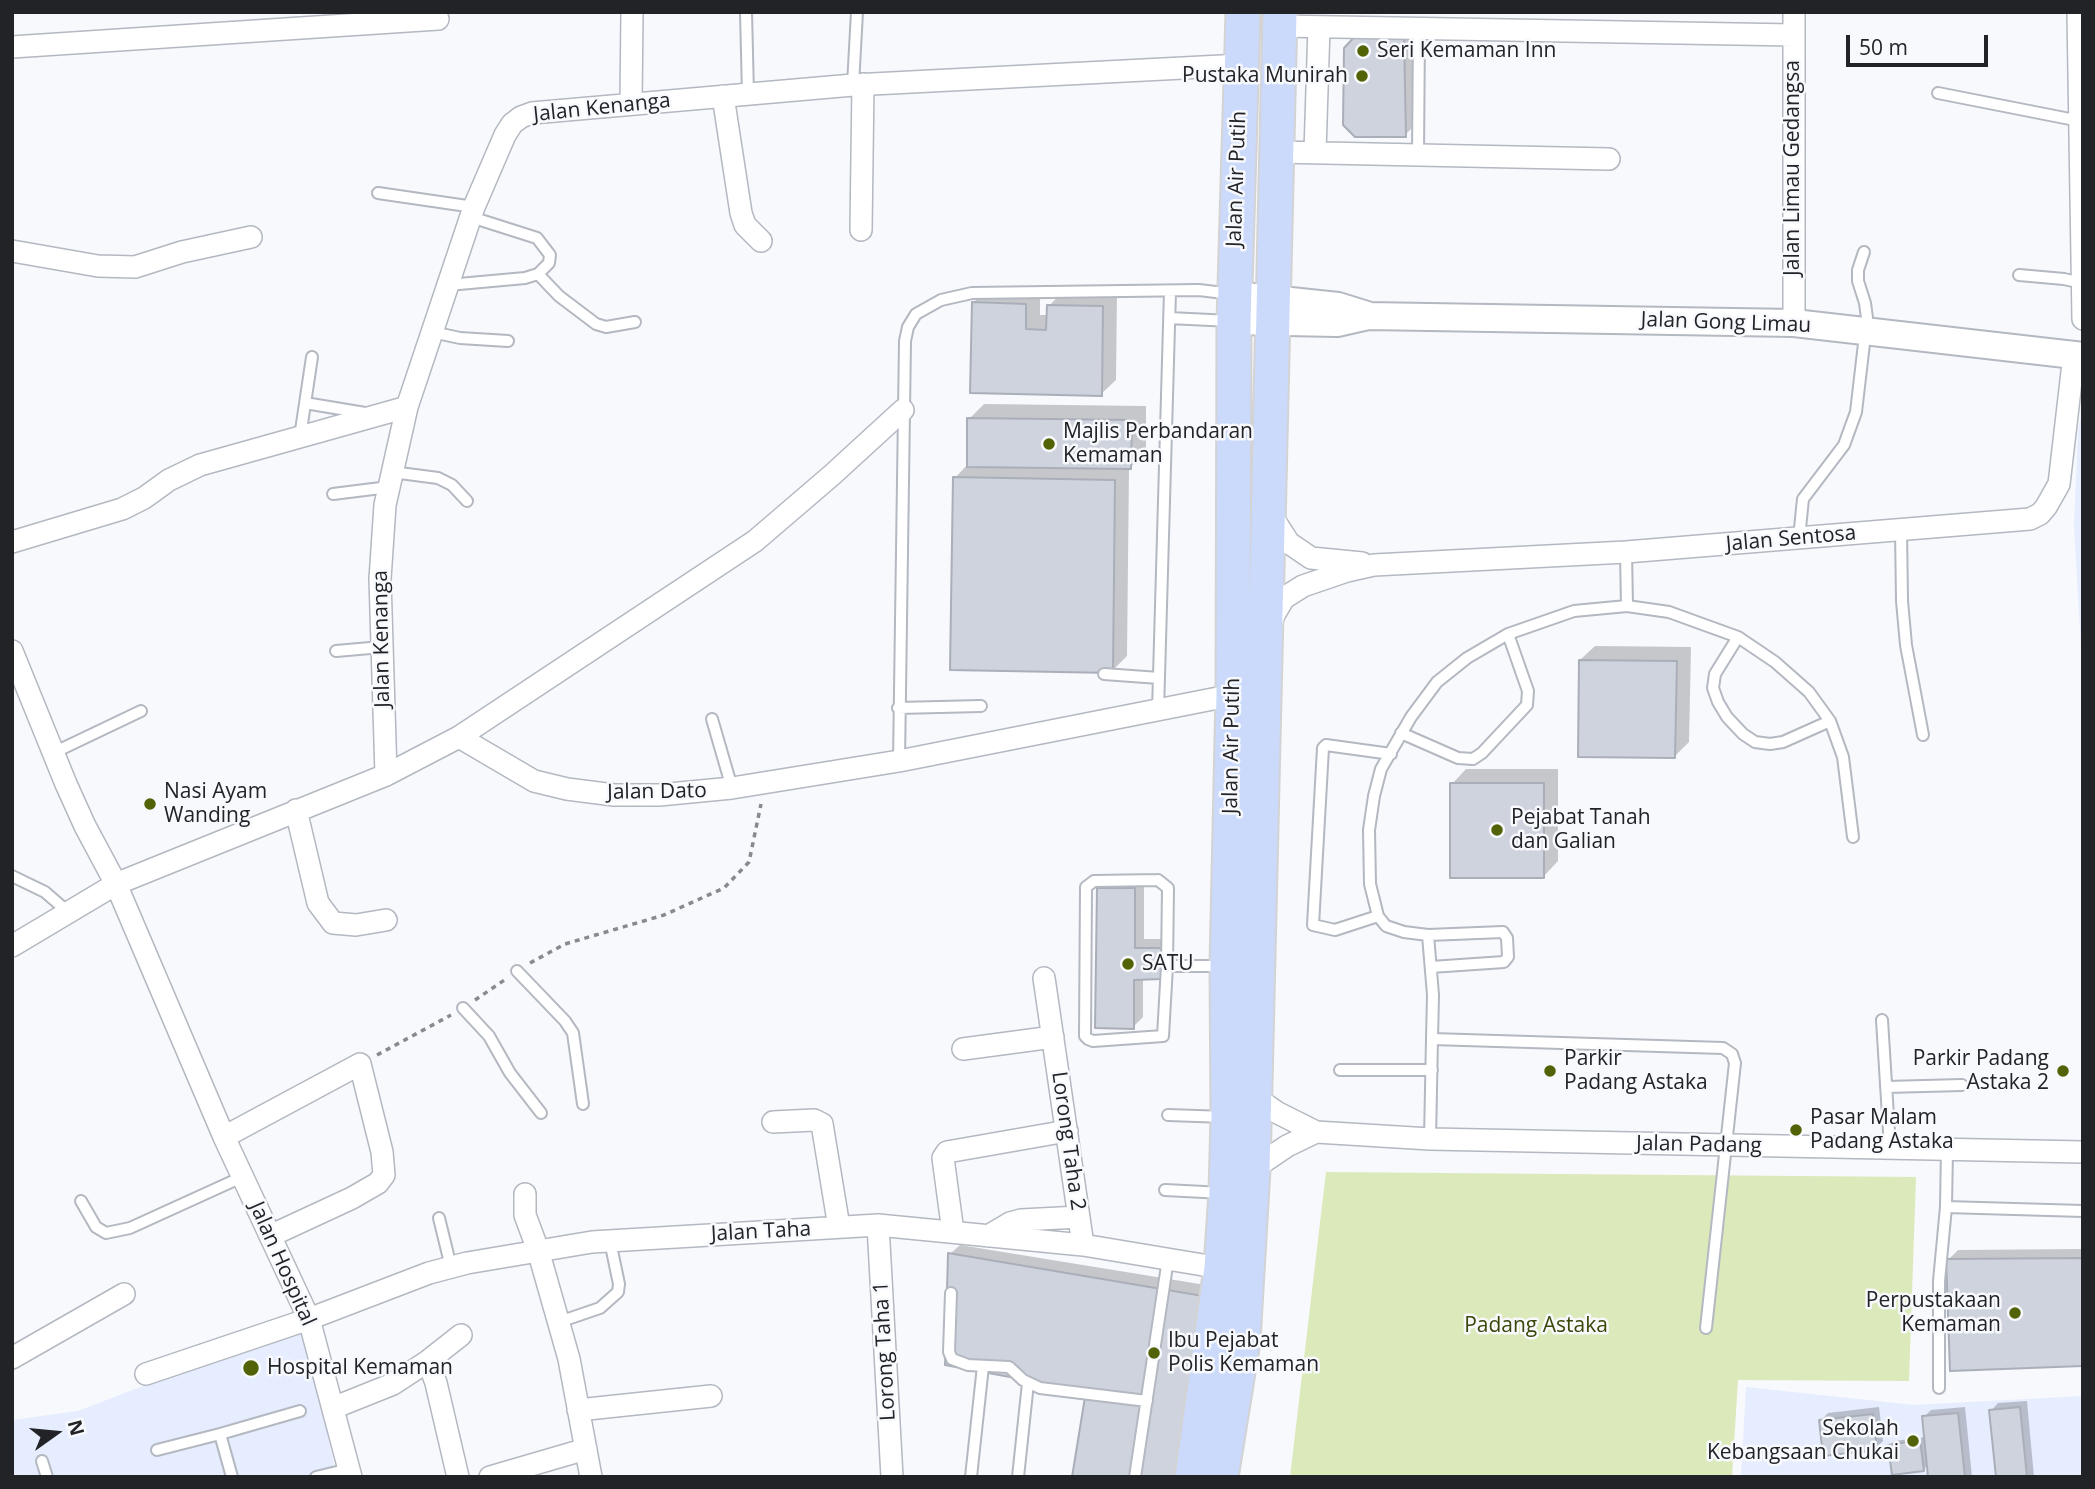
<!DOCTYPE html>
<style>
body{margin:0}
#map{position:relative;width:2095px;height:1489px;overflow:hidden;background:#f7f9fd;font-family:"Open Sans",sans-serif}
canvas{display:block}
.frame{position:absolute;inset:0;border:14px solid #212327;pointer-events:none}
.north{position:absolute;left:21px;top:1398px;width:70px;height:70px;-webkit-text-stroke:5px #f7f9fd;paint-order:stroke;rotate:75deg;font-size:19px;font-weight:700;line-height:28px;text-align:center;color:#212327}
.north::after{content:'';display:block;margin:auto;width:24px;height:32px;background:#212327;clip-path:polygon(50% 0,100% 100%,50% 72%,0 100%)}
.scale{position:absolute;left:1846px;top:35px;width:142px;height:32px;box-sizing:border-box;border:4px solid #212327;border-top:0;padding-left:9px;font-size:21px;line-height:24px;white-space:nowrap;color:#212327;-webkit-text-stroke:5px #f7f9fd;paint-order:stroke}
</style>
<div id="map">
<canvas width="2095" height="1489"></canvas>
<div class="frame"></div>
<div class="north">N</div>
<div class="scale">50 m</div>
</div>
<script>
const ctx = document.querySelector('canvas').getContext('2d');
ctx.lineJoin = 'round';
function paint(path, color) { ctx.fillStyle = color; ctx.fill(path, 'evenodd'); }
const toPath = rows => new Path2D(rows.map(r => 'M' + r).join(''));
function stroke(path, color, width, dash) { ctx.strokeStyle = color; ctx.lineWidth = width; ctx.lineCap = dash ? 'butt' : 'round'; ctx.setLineDash(dash || []); ctx.stroke(path); }
function label(font, color, halo, rows, align = 'center') {
  ctx.font = font + ' "Open Sans",sans-serif'; ctx.lineWidth = 5; ctx.setLineDash([]); ctx.textBaseline = 'middle'; ctx.strokeStyle = halo; ctx.fillStyle = color; for (const [text, x, y, turn = 0] of rows) {
    ctx.save(); ctx.translate(x, y); ctx.rotate((+turn || 0) * Math.PI / 180); ctx.textAlign = isNaN(turn) ? turn : align; if (halo) ctx.strokeText(text, 0, 0); ctx.fillText(text, 0, 0); ctx.restore();
  }
}
const built = toPath([
 [2083,407,2083,682,2074,526,2078,431],
 [302,1325,337,1477,12,1477,12,1420,78,1411],
 [1746,1387,1914,1405,2083,1396,2083,1477,1741,1477]
]);
const green = toPath([
 [1326,1172,1916,1177,1909,1381,1738,1380,1732,1477,1290,1477]
]);
const shadow = toPath([
 [1413,26,1415,125,1405,135,1346,48],
 [988,288,1040,290,1040,315,1048,315,1049,306,1063,291,1117,292,1116,380,1101,394,973,303],
 [984,404,1146,406,1146,453,1129,468,1127,656,1112,671,955,478,968,464,969,419],
 [1595,646,1691,647,1689,742,1674,757,1580,660],
 [1466,769,1558,769,1558,861,1544,876,1452,784],
 [1108,879,1144,879,1144,939,1170,939,1170,968,1160,978,1143,978,1143,1017,1133,1027,1098,889],
 [960,1245,1218,1287,1088,1390,950,1254],
 [2083,1249,2083,1364,1948,1260,1958,1250],
 [2027,1401,2034,1477,1998,1477,1991,1411,1998,1403],
 [1879,1407,1883,1441,1876,1448,1821,1420,1828,1413],
 [1965,1407,1972,1477,1930,1477,1928,1464,1924,1469,1890,1445,1894,1441,1926,1437,1924,1417,1931,1410]
]);
const building = toPath([
 [1357,34,1404,35,1406,137,1355,137,1343,125,1344,48,1357,34],
 [972,302,1026,304,1026,329,1046,330,1047,305,1103,306,1102,396,970,393,972,302],
 [967,418,1132,420,1131,469,967,467,967,418],
 [953,477,1115,480,1113,673,950,670,953,477],
 [1579,660,1677,661,1675,758,1578,757,1579,660],
 [1450,783,1544,783,1544,878,1450,878,1450,783],
 [1097,888,1135,888,1135,948,1161,948,1161,979,1134,980,1134,1029,1095,1028,1097,888],
 [948,1253,1209,1297,1182,1477,1072,1477,1086,1391,945,1365,948,1253],
 [2083,1258,2083,1366,1950,1371,1946,1259,2083,1258],
 [2020,1407,2027,1477,1996,1477,1989,1410,2020,1407],
 [1958,1413,1965,1477,1928,1477,1922,1416,1958,1413],
 [1873,1414,1877,1450,1823,1456,1819,1420,1873,1414],
 [1920,1440,1924,1471,1892,1475,1888,1445,1920,1440]
]);
const path = toPath([
 [530,963,565,944,664,915,724,888,749,862,761,804],
 [475,1000,506,979],
 [377,1055,451,1015]
]);
const service = toPath([
 [746,12,748,94],
 [853,85,857,12],
 [1938,93,2080,121],
 [1418,155,1419,29],
 [378,193,474,207],
 [538,274,559,296,596,324,606,327,635,322],
 [2019,275,2064,279,2082,283],
 [448,285,525,278,538,274,549,263,550,255,537,238,471,217],
 [1169,318,1231,321],
 [432,332,460,338,508,341],
 [305,403,365,413],
 [300,437,312,357],
 [392,472,438,478,452,485,467,501],
 [333,494,389,487],
 [1901,529,1902,601,1906,645,1923,735],
 [1799,538,1803,499,1844,445,1856,412,1867,318,1865,303,1858,281,1858,270,1864,252],
 [1627,606,1669,612,1738,637,1775,662,1809,692,1830,721,1843,757,1853,837],
 [1738,637,1715,674,1713,688,1718,702,1727,717,1743,734,1755,742,1770,744,1783,742,1830,721],
 [336,651,382,647],
 [1104,674,1159,678],
 [898,708,981,706],
 [1158,711,1170,291],
 [712,719,732,788],
 [1401,733,1458,758,1473,759,1482,753,1527,705,1528,691,1508,634],
 [53,753,141,711],
 [899,761,905,341,908,327,916,314,941,300,972,293,1199,290,1232,294],
 [12,876,45,892,68,912],
 [1158,880,1168,888,1167,966,1163,1036,1093,1041,1088,1039,1085,1036,1086,887,1094,881,1158,880],
 [1378,916,1335,930,1313,925,1323,748,1326,745,1391,754],
 [1428,935,1503,932,1507,938,1508,957,1504,962,1431,967],
 [1167,966,1224,966],
 [517,971,565,1021,573,1033,583,1104],
 [463,1008,489,1036,510,1073,541,1113],
 [1882,1020,1890,1148],
 [1432,1039,1433,995,1428,935,1404,932,1386,926,1378,916,1370,884,1369,830,1374,796,1381,769,1411,717,1437,682,1467,658,1508,634,1574,611,1627,606,1626,552],
 [1340,1070,1432,1070],
 [1886,1087,1962,1085],
 [1168,1115,1226,1117],
 [1430,1139,1432,1039,1723,1048,1732,1054,1735,1063,1706,1328],
 [1947,1149,1946,1207,2083,1211],
 [1165,1190,1223,1193],
 [81,1201,96,1227,106,1233,130,1228,242,1177],
 [439,1218,451,1267],
 [951,1293,949,1352,952,1359,968,1365,1009,1367,1023,1380,1040,1388,1147,1401],
 [559,1322,600,1308,618,1292,619,1284,610,1241],
 [1939,1388,1939,1281,1946,1207],
 [220,1434,300,1411],
 [157,1450,220,1434,232,1477],
 [42,1461,47,1477],
 [316,1477,349,1469],
 [971,1477,983,1366],
 [1018,1477,1028,1383],
 [1135,1477,1168,1259]
]);
const minor = toPath([
 [2078,12,2083,319],
 [1280,26,1793,35],
 [12,47,438,19],
 [723,96,741,213,745,225,761,241],
 [631,104,632,12],
 [1277,152,1609,159],
 [1315,152,1319,27],
 [861,230,863,84],
 [12,251,98,266,135,267,182,252,251,237],
 [1794,323,1794,12],
 [1271,515,1289,543,1311,558,1362,563],
 [12,542,122,509,144,498,169,480,200,465,407,407],
 [1271,624,1274,615,1284,598,1303,586,1347,571,1374,565,1626,552,2030,519,2040,514,2046,507,2059,484,2074,355],
 [12,651,66,784,85,826,116,884,224,1137,309,1319,351,1477],
 [459,737,755,541,832,475,903,410],
 [386,775,380,579,385,505,407,407,474,207,505,135,512,124,521,117,532,113,853,85,1241,65],
 [296,810,318,903,333,923,356,925,386,920],
 [12,946,116,884,386,775,459,737,534,781,567,789,614,795,659,795,732,788,899,761,1233,695],
 [1044,978,1083,1245],
 [963,1049,1053,1037],
 [1255,1097,1278,1113,1316,1132,1430,1139,2083,1152],
 [773,1122,814,1120,822,1124,839,1227],
 [224,1137,360,1064,382,1152,384,1175,378,1183,352,1198,270,1236],
 [1253,1169,1287,1146,1316,1132],
 [525,1194,525,1215,538,1250,569,1359,591,1477],
 [878,1225,892,1477],
 [953,1232,943,1158,947,1152,1067,1131],
 [988,1236,1010,1223,1021,1220,1079,1217],
 [12,1358,124,1294],
 [146,1374,309,1319,429,1273,467,1263,592,1242,878,1225,1083,1245,1221,1268],
 [333,1408,393,1384,428,1361],
 [578,1410,711,1396],
 [458,1477,436,1383,428,1361,461,1335],
 [490,1477,586,1449]
]);
const tertiary = toPath([
 [1234,295,1338,306,1367,315],
 [1234,321,1337,323,1368,316,1794,323,2083,356]
]);
const primary = toPath([
 [1192,1477,1221,1268,1226,1193,1228,1117,1227,966,1233,695,1234,321,1243,12],
 [1221,1477,1243,1341,1253,1169,1280,12]
]);
const markers = [
 [1363,51,7,"#526207"],
 [1362,76,7,"#526207"],
 [1049,444,7,"#526207"],
 [150,804,7,"#526207"],
 [1497,830,7,"#526207"],
 [1128,964,7,"#526207"],
 [1550,1071,7,"#526207"],
 [2063,1071,7,"#526207"],
 [1796,1130,7,"#526207"],
 [2015,1313,7,"#526207"],
 [1154,1353,7,"#526207"],
 [251,1368,9,"#526207"],
 [1913,1441,7,"#526207"]
];
const poiNames = [
 ["Seri Kemaman Inn",1377,51],
 ["Pustaka Munirah",1348,76,"right"],
 ["Majlis Perbandaran",1063,432],
 ["Kemaman",1063,456],
 ["Nasi Ayam",164,792],
 ["Wanding",164,816],
 ["Pejabat Tanah",1511,818],
 ["dan Galian",1511,842],
 ["SATU",1142,964],
 ["Parkir",1564,1059],
 ["Padang Astaka",1564,1083],
 ["Parkir Padang",2049,1059,"right"],
 ["Astaka 2",2049,1083,"right"],
 ["Pasar Malam",1810,1118],
 ["Padang Astaka",1810,1142],
 ["Perpustakaan",2001,1301,"right"],
 ["Kemaman",2001,1325,"right"],
 ["Ibu Pejabat",1168,1341],
 ["Polis Kemaman",1168,1365],
 ["Hospital Kemaman",267,1368],
 ["Sekolah",1899,1429,"right"],
 ["Kebangsaan Chukai",1899,1453,"right"]
];
const streetNames = [
 ["Jalan Kenanga",602,108,-6],
 ["Jalan Limau Gedangsa",1793,168,-90],
 ["Jalan Air Putih",1237,179,-88],
 ["Jalan Gong Limau",1726,323,2],
 ["Jalan Sentosa",1791,539,-5],
 ["Jalan Kenanga",382,639,-91],
 ["Jalan Air Putih",1232,746,-89],
 ["Jalan Dato",657,792,-1],
 ["Lorong Taha 2",1068,1141,82],
 ["Jalan Padang",1699,1145,1],
 ["Jalan Taha",761,1232,-3],
 ["Jalan Hospital",282,1264,66],
 ["Lorong Taha 1",885,1351,-93]
];
const parkNames = [
 ["Padang Astaka",1536,1326]
];
paint(built, '#e5edfe');
paint(green, '#dce9ba');
paint(shadow, '#0003');
paint(building, '#cfd3dd');
stroke(building, '#aaaeb8', 2);
stroke(service, '#b3b8c1', 14);
stroke(minor, '#b3b8c1', 24);
stroke(tertiary, '#b3b8c1', 30);
stroke(primary, '#d3d3d4', 37);
stroke(path, '#888a8e', 3.5, [5, 5]);
stroke(service, '#fff', 10);
stroke(minor, '#fff', 21);
stroke(tertiary, '#fff', 26);
stroke(primary, '#cbdafb', 33);
for (const [x, y, r, color] of markers) { const dot = new Path2D(); dot.arc(x, y, r, 0, 2 * Math.PI); ctx.fillStyle = color; ctx.fill(dot); stroke(dot, '#f7f9fd', 2.5); }
label('21px', '#212327', '#f7f9fd', poiNames, 'left');
label('21px', '#212327', '#f7f9fd', streetNames);
label('21px', '#3b4608', '#f7f9fd', parkNames);
</script>
